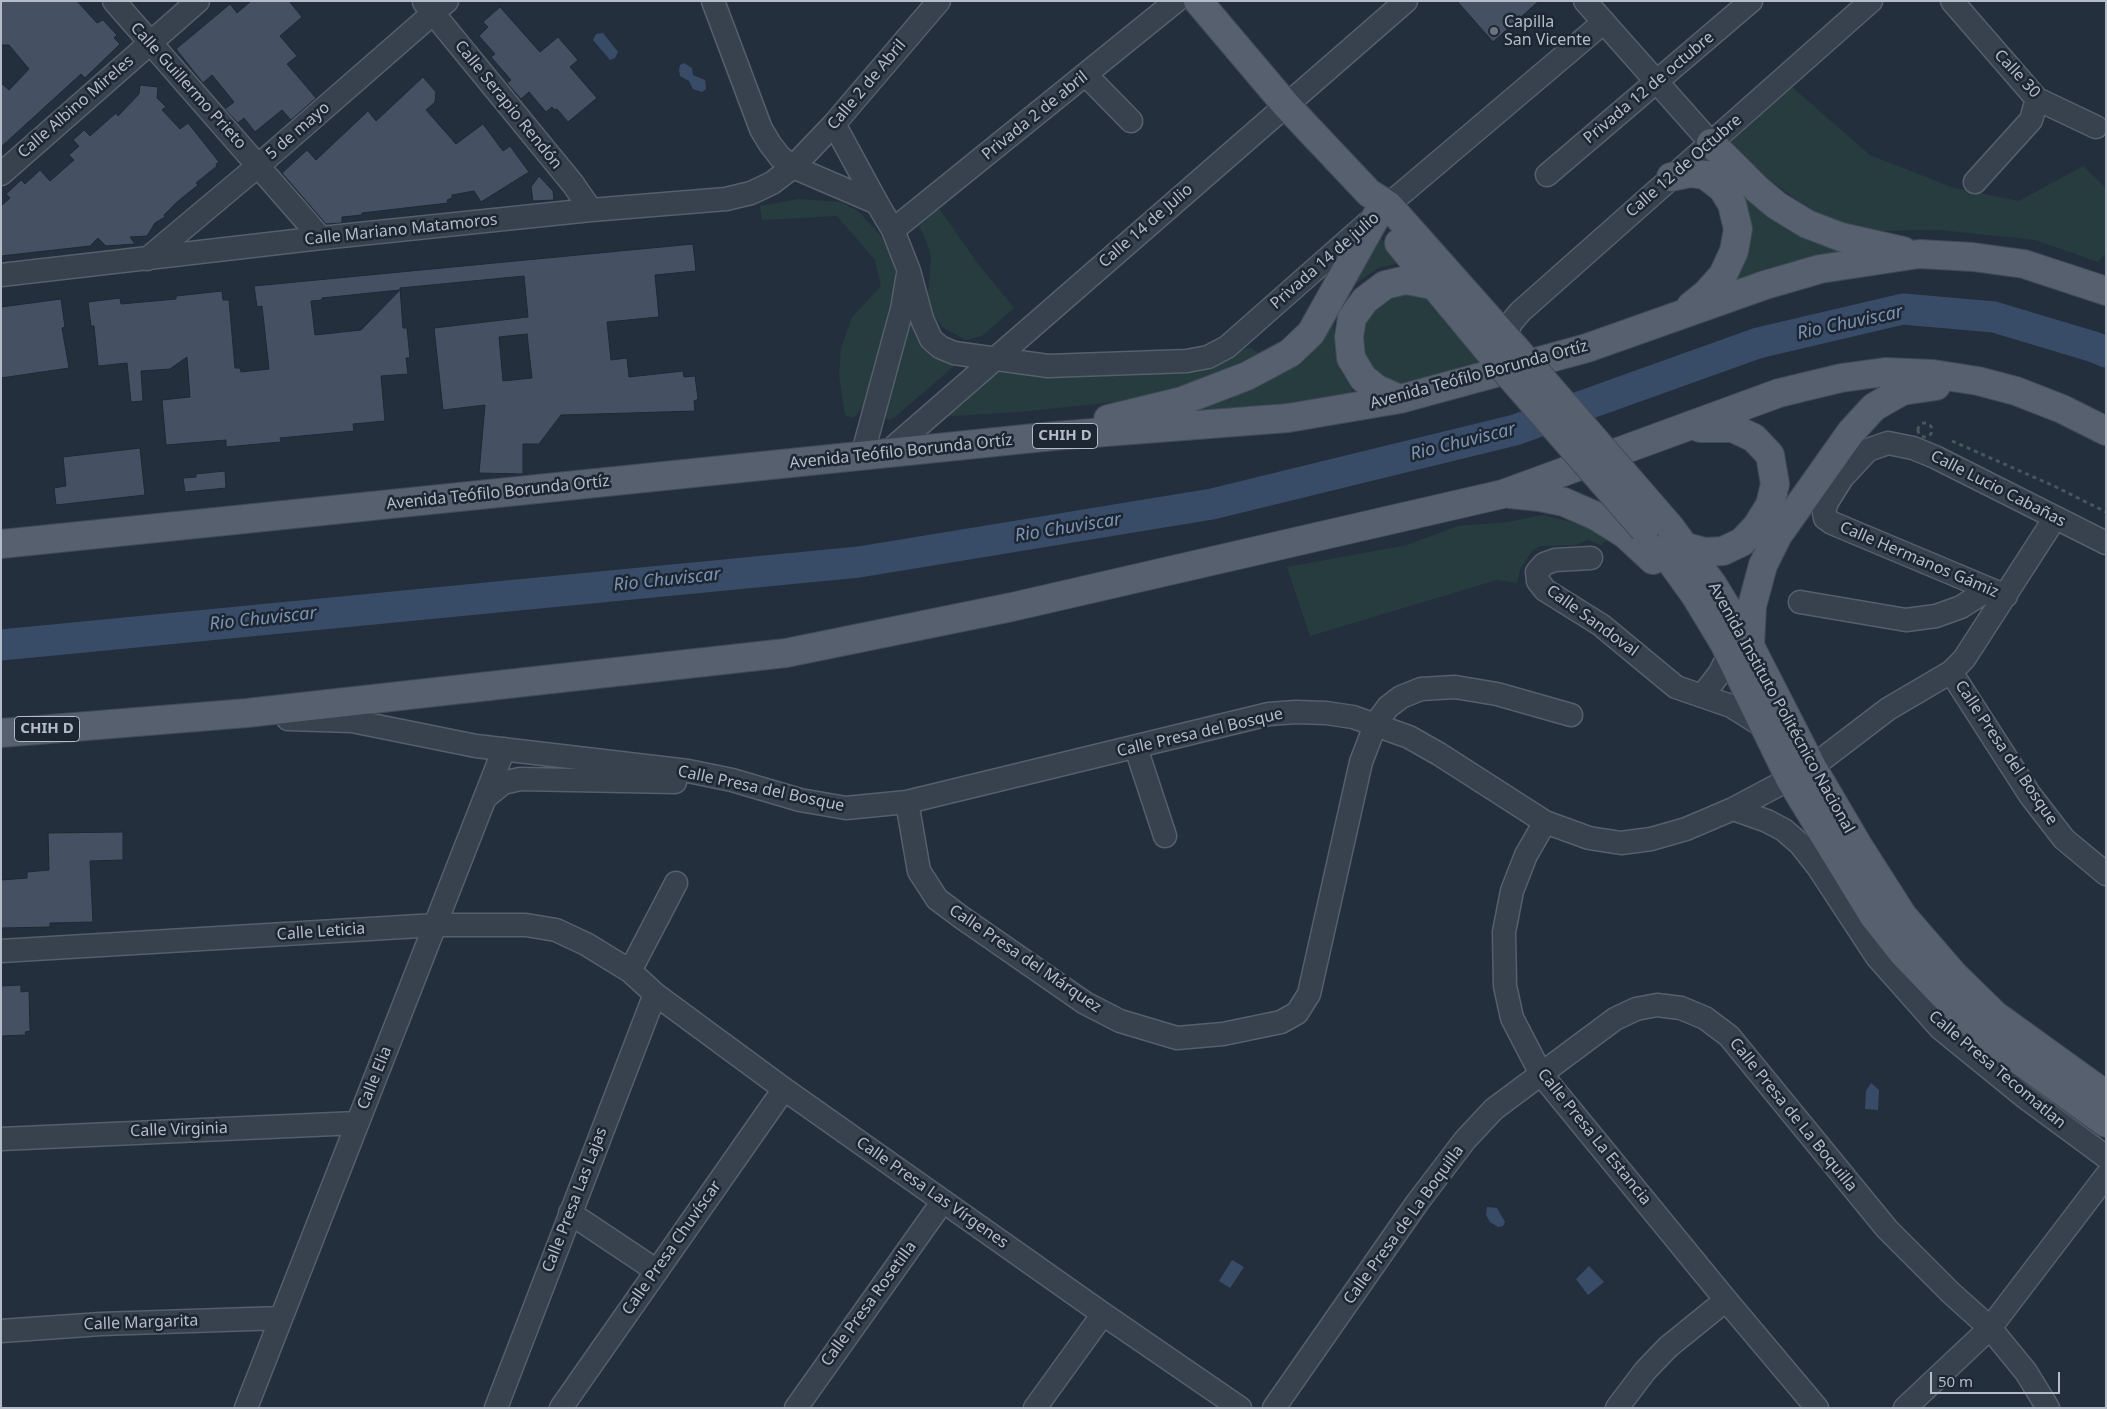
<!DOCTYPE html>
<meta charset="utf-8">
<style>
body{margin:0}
#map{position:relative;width:2107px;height:1409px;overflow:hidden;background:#242f3e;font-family:"Noto Sans",sans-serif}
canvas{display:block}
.frame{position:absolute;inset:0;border:2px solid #b4bcc9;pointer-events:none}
.scale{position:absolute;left:1930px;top:1372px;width:130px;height:22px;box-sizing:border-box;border:2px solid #b4bcc9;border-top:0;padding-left:6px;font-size:15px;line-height:18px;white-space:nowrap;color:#b4bcc9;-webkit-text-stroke:4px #1d2633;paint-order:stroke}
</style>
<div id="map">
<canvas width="2107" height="1409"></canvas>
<div class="frame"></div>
<div class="scale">50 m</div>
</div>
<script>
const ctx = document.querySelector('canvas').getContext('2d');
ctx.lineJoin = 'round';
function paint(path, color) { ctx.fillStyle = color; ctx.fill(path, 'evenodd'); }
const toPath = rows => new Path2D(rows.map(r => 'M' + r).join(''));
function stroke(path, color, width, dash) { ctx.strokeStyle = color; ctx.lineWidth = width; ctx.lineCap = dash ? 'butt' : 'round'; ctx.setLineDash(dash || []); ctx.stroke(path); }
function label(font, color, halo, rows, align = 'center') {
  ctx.font = font + ' "Noto Sans",sans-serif'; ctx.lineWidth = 5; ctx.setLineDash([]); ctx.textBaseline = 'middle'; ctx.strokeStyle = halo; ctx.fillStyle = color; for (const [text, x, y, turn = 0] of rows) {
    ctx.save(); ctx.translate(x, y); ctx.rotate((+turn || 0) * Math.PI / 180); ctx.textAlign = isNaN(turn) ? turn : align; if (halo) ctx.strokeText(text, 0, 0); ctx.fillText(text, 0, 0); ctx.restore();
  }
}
const green = toPath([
 [1792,87,1870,155,1954,188,2019,201,2083,166,2106,188,2106,253,2098,262,2035,240,1939,230,1871,231,1815,213,1765,177,1731,142],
 [1707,159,1712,159,1752,200,1780,224,1808,239,1849,254,1768,268,1720,288,1743,199],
 [798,199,840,202,858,211,881,236,895,261,895,283,867,403,853,418,845,415,839,375,841,348,852,317,881,286,875,260,837,216,762,220,760,206],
 [939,208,978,264,1014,308,982,336,966,340,942,327,932,312,928,294,931,256,925,238,919,226],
 [1379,237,1403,258,1405,262,1378,268,1356,284,1342,302,1334,325,1335,351,1340,370,1352,389,1351,396,1176,415,1253,383],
 [1404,293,1422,295,1437,305,1483,369,1399,386,1382,380,1361,352,1364,317,1386,297],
 [908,314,914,320,917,337,928,350,957,360,954,366,894,418,888,420,883,415],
 [1251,348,1259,353,1211,376,1169,391,1135,400,1019,412,936,417,995,368,1226,359,1244,349],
 [1543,515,1571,522,1610,537,1601,545,1588,540,1575,545,1541,546,1532,551,1520,570,1517,583,1497,580,1310,636,1287,567,1407,545,1458,526,1508,522]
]);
const water = toPath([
 [603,33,618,52,615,58,610,60,593,40,596,34],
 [684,63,692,68,693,75,705,80,706,89,702,92,693,89,689,81,680,76,679,70,680,65],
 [1871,1083,1879,1090,1878,1110,1865,1109,1866,1091],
 [1487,1207,1497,1208,1505,1222,1503,1226,1498,1227,1490,1222,1486,1215],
 [1232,1260,1244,1267,1230,1288,1219,1281],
 [1589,1266,1604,1282,1588,1295,1576,1279]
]);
const river = toPath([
 [1,645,859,562,1212,504,1515,430,1758,343,1903,309,1994,317,2094,347,2106,352]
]);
const building = toPath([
 [1,1,77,1,97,23,103,20,117,35,114,38,120,44,85,78,81,74,1,147,1,83,9,90,29,69,9,45,1,45,1,1],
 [251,1,289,1,302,17,280,36,297,56,287,64,316,98,291,120,282,110,255,132,244,118,238,123,225,109,234,102,212,75,203,83,176,49,230,4,237,13,251,1],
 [1457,1,1539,1,1493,42,1457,1],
 [500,7,540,52,558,37,578,60,570,67,597,98,568,122,557,109,555,110,552,107,546,112,529,92,521,99,507,83,511,80,491,57,495,54,479,36,488,27,483,22,500,7],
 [423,77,436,92,435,102,426,110,456,144,483,124,503,151,510,146,529,172,481,202,474,191,452,195,452,198,447,200,448,203,362,213,362,215,342,217,342,223,326,224,282,173,307,150,316,160,368,111,376,121,423,77],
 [140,85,158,87,157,98,166,107,162,110,180,129,188,123,219,162,216,164,217,166,196,183,198,185,177,202,164,215,165,217,155,223,147,236,130,237,135,244,106,246,98,238,90,246,1,256,1,206,10,198,6,194,21,180,25,184,40,170,50,181,74,160,69,155,79,146,73,140,84,130,90,136,116,113,118,116,139,94,140,85],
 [539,176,553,191,554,200,533,201,531,187,539,176],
 [693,244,696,271,655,275,659,317,607,322,611,360,627,358,629,377,683,371,684,377,695,376,698,399,694,401,695,411,561,415,539,444,523,444,523,474,479,473,485,405,443,410,434,328,528,317,524,276,400,288,403,328,407,328,410,358,406,358,408,374,381,376,385,421,353,424,354,431,280,438,281,442,226,447,226,440,166,445,162,400,190,397,187,357,170,369,141,371,143,401,131,402,127,363,98,366,94,326,91,326,88,302,120,298,121,304,176,299,176,296,222,291,223,300,229,300,235,368,240,368,241,372,269,369,262,306,257,307,254,286,693,244],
 [400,290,361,330,315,335,311,301,322,300,322,298,400,290],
 [527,334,532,378,503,381,499,337,527,334],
 [61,299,65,327,62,328,69,368,1,378,1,307,61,299],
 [140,448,145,495,56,505,54,488,66,486,63,457,140,448],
 [225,471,226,488,185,492,183,478,196,477,196,474,225,471],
 [123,832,123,860,90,861,93,922,50,923,50,927,1,928,1,880,27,878,27,872,49,870,48,833,123,832],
 [21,985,21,992,29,991,30,1031,25,1032,26,1035,1,1036,1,986,21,985]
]);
const path = toPath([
 '1918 430a7 7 0 1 1 14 0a7 7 0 1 1-14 0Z',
 [1952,441,2054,486,2106,512]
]);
const minor = toPath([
 [114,1,321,238],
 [713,1,761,129,770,144,780,157,793,167,877,203,893,230,909,271,922,319,931,339,940,347,954,353,1048,366,1187,361,1208,357,1227,347,1388,205,1604,22],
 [1585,1,1711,143],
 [1952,1,2037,99,2096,127],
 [424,2,573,184,591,210],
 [1086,75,1131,121],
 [834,124,877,203],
 [1,174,198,1],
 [1547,175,1751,1],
 [1975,182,2031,120,2037,99],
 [893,230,1176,1],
 [147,259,259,165,447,1],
 [1,275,321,238,591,210,726,199,751,193,772,183,793,167,834,124,939,1],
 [1505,337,1511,323,1520,312,1871,1],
 [887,453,1406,1],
 [862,456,902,309,908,274],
 [1591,558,1555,560,1544,564,1537,572,1538,581,1545,590,1601,625,1676,687,1731,706,1766,728],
 [2006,596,1832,523,1825,518,1824,512,1827,502,1842,478,1868,450,1888,443,1913,448,1935,457,2106,543],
 [1800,602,1906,620,1936,616,1961,607,1989,589],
 [1951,672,2030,795,2064,839,2106,874],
 [1702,696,1719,674,1730,653],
 [288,719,352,721,476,746,688,771,732,780,800,800,846,808,907,802,1269,714,1296,712,1326,713,1353,717,1409,737,1439,754,1545,822,1589,838,1621,843,1651,839,1686,829,1733,809,1812,767,1888,709,1951,672,1964,659,2055,518],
 [1136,748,1165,836],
 [485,798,503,783,520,779,675,782],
 [907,802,919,871,937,899,961,917,1085,1003,1120,1021,1177,1038,1223,1034,1281,1022,1297,1013,1309,994,1361,762,1376,723,1388,707,1401,697,1421,689,1455,687,1497,694,1571,715],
 [1733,809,1767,821,1784,830,1800,844,1818,867,1877,957,1940,1028,2026,1098,2106,1157],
 [1545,822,1526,855,1512,891,1504,932,1505,986,1512,1018,1541,1074,1726,1300,1817,1408],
 [1,951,436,925,526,925,556,930,586,944,630,971,655,994,784,1089,1103,1314,1240,1408],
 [630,971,676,883],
 [1,1139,357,1123],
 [570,1213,657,1271],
 [1,1331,101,1324,281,1318],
 [246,1408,504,749],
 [496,1408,655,994],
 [561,1408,784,1089],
 [796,1408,943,1201],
 [1035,1408,1103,1314],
 [1274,1408,1417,1203,1465,1140,1494,1109,1615,1019,1636,1009,1657,1005,1681,1008,1705,1018,1729,1036,1887,1229,1951,1293,1990,1328,2026,1372,2048,1408],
 [1617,1408,1645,1371,1668,1347,1726,1300],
 [1905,1408,1990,1328,2106,1176]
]);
const major = toPath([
 [1198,1,1286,105,1369,193,1388,205,1515,348],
 [1711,143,1757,189,1776,205,1807,224,1841,237,1903,251],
 [1671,177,1690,173,1705,175,1723,189,1732,204,1738,229,1734,251,1723,275,1706,294,1691,306],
 [1399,243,1497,361],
 [1400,399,1377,389,1363,378,1351,358,1349,337,1352,318,1365,300,1385,285,1406,280,1432,285],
 [1108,419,1182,401,1247,376,1290,353,1311,333,1377,215],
 [1510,494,1540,497,1564,502,1596,516,1625,534,1653,560],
 [1670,527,1713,585,1750,646,1812,767,1859,847,1903,916,1954,975,1995,1015,2106,1095],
 [1644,529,1661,548,1695,595,1724,643,1790,779,1873,915,1903,953,1976,1029,2106,1123],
 [1,544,1054,436,1288,418,1400,399,1587,348,1765,285,1820,269,1919,254,1973,257,2024,264,2106,291],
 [1686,547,1705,552,1723,551,1742,542,1757,526,1770,505,1775,484,1770,455,1754,438,1733,428,1700,428],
 [1750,646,1752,606,1763,565,1778,535,1851,432,1874,407,1902,391,1936,386],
 [1,733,247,713,786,653,1012,607,1503,494,1779,393,1841,378,1885,372,1933,374,1978,381,2016,391,2062,409,2106,431]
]);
const majorBridge = toPath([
 [1515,348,1670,527],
 [1497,361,1644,529]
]);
const markers = [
 [1494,31,5,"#6b7280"]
];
const shields = [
 [1065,436,65],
 [47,729,65]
];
const shieldNames = [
 ["CHIH D",1065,436],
 ["CHIH D",47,729]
];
const poiNames = [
 ["Capilla",1504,22],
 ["San Vicente",1504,40]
];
const streetNames = [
 ["Calle 30",2017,74,47],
 ["Calle 2 de Abril",867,85,-50],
 ["Calle Guillermo Prieto",188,86,48],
 ["Privada 12 de octubre",1649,88,-40],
 ["Calle Serapio Rendón",508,105,51],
 ["Calle Albino Mireles",76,107,-41],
 ["Privada 2 de abril",1035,116,-39],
 ["5 de mayo",298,131,-41],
 ["Calle 12 de Octubre",1684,166,-41],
 ["Calle 14 de Julio",1146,226,-41],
 ["Calle Mariano Matamoros",401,230,-6],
 ["Privada 14 de julio",1325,261,-41],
 ["Avenida Teófilo Borunda Ortíz",1479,375,-15],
 ["Avenida Teófilo Borunda Ortíz",901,452,-6],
 ["Calle Lucio Cabañas",1998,489,27],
 ["Avenida Teófilo Borunda Ortíz",498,493,-6],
 ["Calle Hermanos Gámiz",1919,560,23],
 ["Calle Sandoval",1592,621,36],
 ["Avenida Instituto Politécnico Nacional",1781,708,61],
 ["Calle Presa del Bosque",1200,733,-13],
 ["Calle Presa del Bosque",2006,753,56],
 ["Calle Presa del Bosque",761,789,12],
 ["Calle Leticia",321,932,-4],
 ["Calle Presa del Márquez",1025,959,34],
 ["Calle Presa Tecomatlan",1997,1070,40],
 ["Calle Elia",375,1078,-68],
 ["Calle Presa de La Boquilla",1793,1115,51],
 ["Calle Virginia",179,1130,-2],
 ["Calle Presa La Estancia",1594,1137,51],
 ["Calle Presa Las Vírgenes",932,1193,35],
 ["Calle Presa Las Lajas",575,1200,-69],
 ["Calle Presa de La Boquilla",1404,1225,-54],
 ["Calle Presa Chuvíscar",672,1248,-55],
 ["Calle Presa Rosetilla",869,1304,-54],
 ["Calle Margarita",141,1323,-2]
];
const waterNames = [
 ["Rio Chuviscar",1850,323,-12],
 ["Rio Chuviscar",1463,442,-14],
 ["Rio Chuviscar",1068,528,-9],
 ["Rio Chuviscar",667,580,-6],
 ["Rio Chuviscar",263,619,-6]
];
paint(green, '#263c3f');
paint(water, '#394c67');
stroke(river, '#394c67', 31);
paint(building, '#455162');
stroke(building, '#1f2835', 1);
stroke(minor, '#565f6c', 25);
stroke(major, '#414a57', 30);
stroke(path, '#44595c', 3, [4, 4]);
stroke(minor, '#38414e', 22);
stroke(major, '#56606e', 28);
stroke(majorBridge, '#414a57', 30, []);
stroke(majorBridge, '#56606e', 28);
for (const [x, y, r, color] of markers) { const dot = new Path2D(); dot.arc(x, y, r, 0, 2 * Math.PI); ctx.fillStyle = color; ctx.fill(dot); stroke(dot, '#1d2633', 2); }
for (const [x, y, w] of shields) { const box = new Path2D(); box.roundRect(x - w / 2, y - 12.5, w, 25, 4); ctx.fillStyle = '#1d2633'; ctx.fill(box); stroke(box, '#b4bcc9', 1); }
label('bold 15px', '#b4bcc9', null, shieldNames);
label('16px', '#b4bcc9', '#1d2633', poiNames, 'left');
label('16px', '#b4bcc9', '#1d2633', streetNames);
label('italic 18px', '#7c92b1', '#1d2633', waterNames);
</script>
